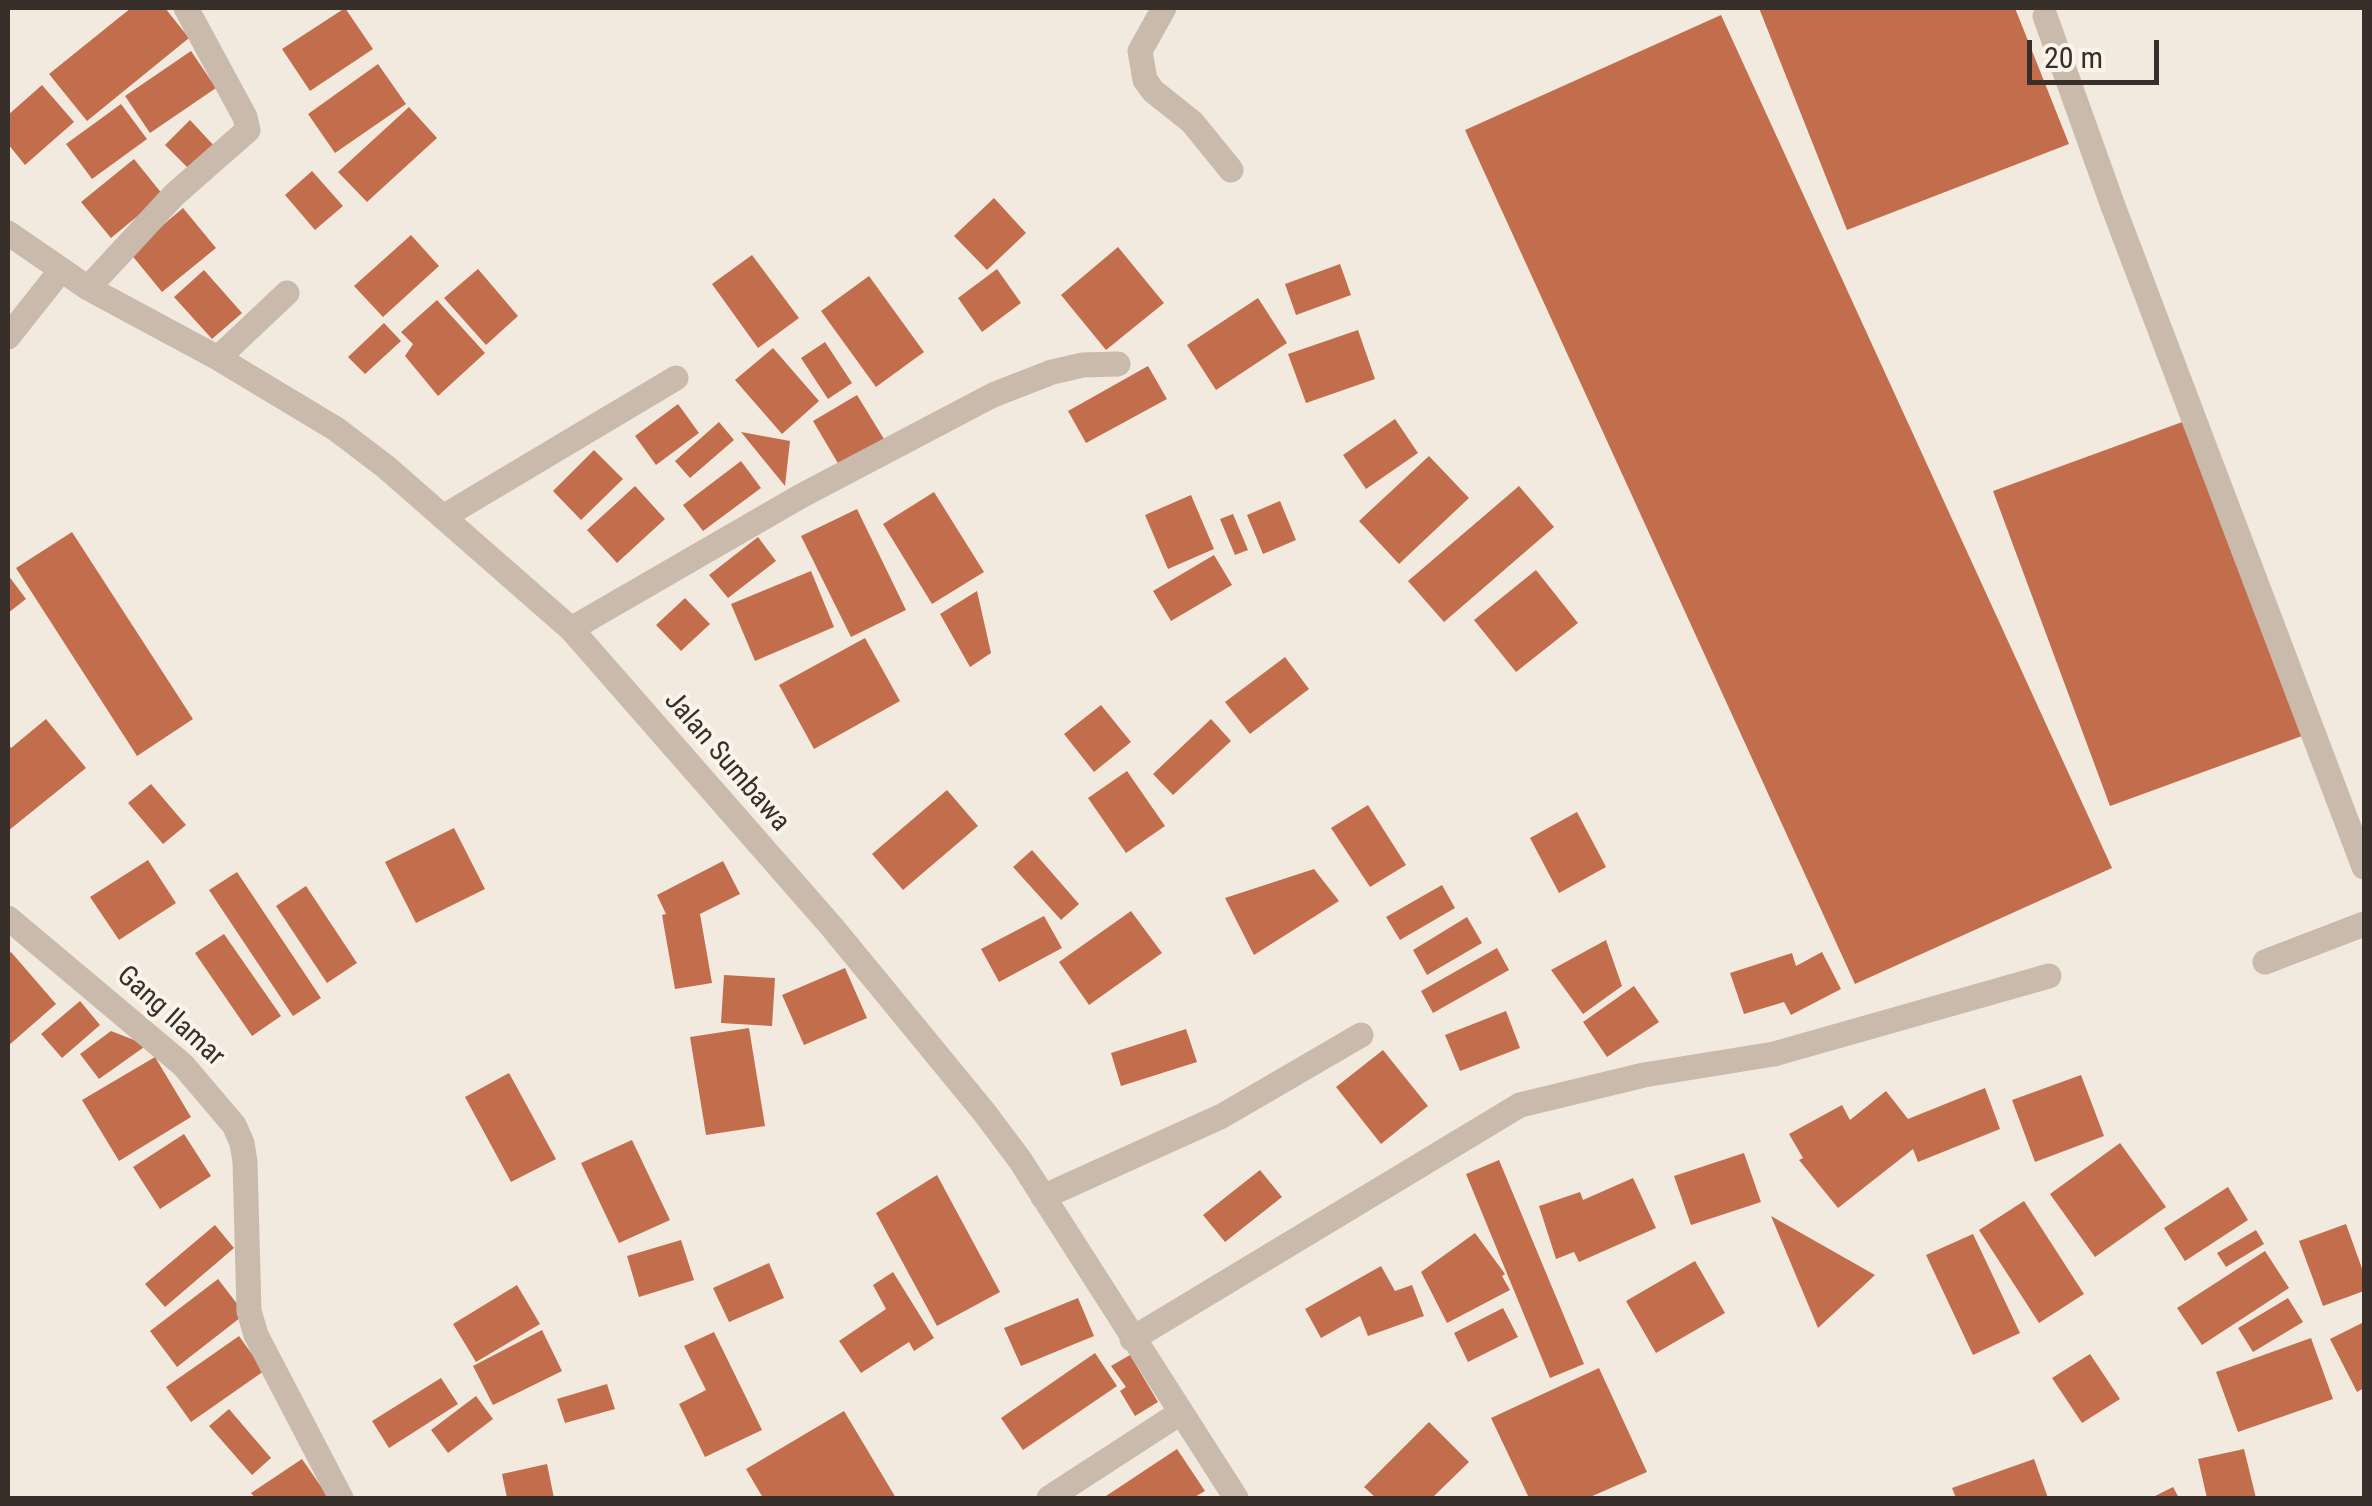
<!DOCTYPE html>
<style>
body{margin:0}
#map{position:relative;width:2372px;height:1506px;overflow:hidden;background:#f2eadf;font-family:"Roboto Condensed",sans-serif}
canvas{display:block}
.frame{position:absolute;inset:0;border:10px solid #382f2a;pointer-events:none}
.scale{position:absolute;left:2027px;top:40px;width:132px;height:45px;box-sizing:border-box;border:5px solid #382f2a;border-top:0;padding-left:12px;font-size:30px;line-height:35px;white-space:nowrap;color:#382f2a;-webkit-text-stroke:8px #faf4eb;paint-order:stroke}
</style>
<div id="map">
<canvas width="2372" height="1506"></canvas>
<div class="frame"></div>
<div class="scale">20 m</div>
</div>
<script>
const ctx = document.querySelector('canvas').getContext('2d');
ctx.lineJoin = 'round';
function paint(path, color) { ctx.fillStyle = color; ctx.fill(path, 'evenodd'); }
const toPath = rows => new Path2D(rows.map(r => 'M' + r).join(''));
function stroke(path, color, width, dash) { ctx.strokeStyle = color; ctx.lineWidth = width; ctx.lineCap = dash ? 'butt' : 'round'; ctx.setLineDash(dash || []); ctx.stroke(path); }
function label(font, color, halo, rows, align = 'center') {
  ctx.font = font + ' "Roboto Condensed",sans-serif'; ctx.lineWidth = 8; ctx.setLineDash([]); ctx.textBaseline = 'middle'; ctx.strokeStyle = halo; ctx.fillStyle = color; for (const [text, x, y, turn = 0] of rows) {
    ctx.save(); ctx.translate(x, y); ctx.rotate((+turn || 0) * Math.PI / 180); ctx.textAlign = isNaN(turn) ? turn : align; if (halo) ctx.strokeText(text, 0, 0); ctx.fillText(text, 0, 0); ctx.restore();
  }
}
const building = toPath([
 [131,8,165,8,189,38,87,121,49,74],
 [345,8,373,49,310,91,282,49],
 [1759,8,2015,8,2069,144,1847,230],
 [1721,15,2112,868,1855,984,1465,130],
 [191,51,216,88,150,133,125,96],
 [378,64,406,104,335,153,308,114],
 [42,85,74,122,25,165,8,144,8,115],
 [121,104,147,139,92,179,66,144],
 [409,107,437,138,367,202,338,172],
 [190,120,217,149,193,173,165,145],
 [134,159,163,195,111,238,81,202],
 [312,171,343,206,315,230,285,195],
 [994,198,1026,233,987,270,954,236],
 [183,208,216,248,162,292,130,253],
 [411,235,439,266,383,317,354,286],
 [1118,247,1164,303,1106,350,1061,295],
 [752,255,799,318,758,348,712,284],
 [1340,264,1351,295,1296,315,1285,284],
 [478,269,518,316,486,345,444,298],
 [997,269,1021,303,982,332,958,298],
 [204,270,242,313,212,339,174,297],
 [869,276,924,352,876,387,821,311],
 [1258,298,1287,343,1216,390,1187,345],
 [437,300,485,353,438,396,405,356,413,344,401,332],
 [384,323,401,341,365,374,348,357],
 [1358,330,1375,379,1306,403,1288,354],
 [825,342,852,383,828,399,801,358],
 [773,348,819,401,782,434,735,380],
 [1148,366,1167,399,1086,443,1068,411],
 [857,395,884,439,839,465,813,421],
 [678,404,699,433,656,465,635,436],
 [1395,419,1418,453,1366,489,1343,455],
 [2185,421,2302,736,2110,806,1993,491],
 [719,422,734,440,690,478,675,461],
 [741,432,790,441,785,486],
 [594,450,623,479,581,520,553,491],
 [1429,456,1469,498,1399,564,1359,521],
 [741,461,761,488,703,531,683,505],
 [635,486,665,519,617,563,587,530],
 [1519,486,1554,527,1444,622,1408,581],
 [934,492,984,572,932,604,883,524],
 [1191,495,1214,549,1168,569,1145,515],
 [1280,501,1296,540,1263,554,1247,515],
 [857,509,906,610,851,637,801,536],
 [1233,514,1248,550,1235,555,1220,519],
 [72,532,193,719,137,756,16,568],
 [758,537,776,561,728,598,709,575],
 [1214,555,1232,585,1171,621,1153,591],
 [1536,570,1578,623,1516,672,1474,620],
 [811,571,834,627,755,661,731,604],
 [8,575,26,599,8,613],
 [977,591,991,653,970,667,940,614],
 [685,598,710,624,681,651,656,625],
 [865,638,900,701,814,749,779,685],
 [1285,657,1309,689,1250,734,1225,702],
 [1101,705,1131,742,1094,772,1064,734],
 [46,719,86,768,8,831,8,744,11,748],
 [1211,719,1231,741,1173,795,1153,774],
 [1127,771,1165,826,1126,853,1088,798],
 [151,784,186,825,163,844,128,803],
 [947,790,978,826,903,890,872,854],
 [1368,805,1406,865,1370,887,1331,828],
 [1577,812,1606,867,1559,893,1530,838],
 [454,828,485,889,416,923,385,862],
 [1032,850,1079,904,1061,920,1013,867],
 [148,860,176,903,119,940,90,897],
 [723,861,740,894,700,914,712,983,675,989,662,915,666,914,657,895],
 [1314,869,1339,901,1254,955,1225,898],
 [237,872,321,998,293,1016,209,890],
 [1442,885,1455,908,1400,940,1386,917],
 [306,886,357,963,327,983,276,906],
 [1131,911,1162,953,1089,1005,1059,962],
 [1044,916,1062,948,999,982,981,949],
 [1467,917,1482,943,1427,975,1413,950],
 [224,934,281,1016,252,1036,195,953],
 [1606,940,1622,986,1583,1014,1551,970],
 [1497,948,1509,970,1433,1013,1421,991],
 [11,952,56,1004,8,1046,8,955],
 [1822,952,1841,989,1791,1015,1784,1002,1744,1014,1730,973,1792,953,1796,966],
 [845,968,867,1018,804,1045,782,995],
 [724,975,775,978,772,1026,721,1023],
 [1634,986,1659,1022,1607,1057,1583,1022],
 [80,1001,100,1025,62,1058,41,1034],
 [1506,1011,1520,1048,1460,1071,1445,1035],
 [749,1028,765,1126,706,1135,690,1037],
 [1186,1029,1197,1062,1121,1086,1111,1053],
 [111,1031,147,1045,99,1079,80,1054],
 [1383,1050,1428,1106,1381,1144,1336,1087],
 [155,1057,191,1117,119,1161,82,1100],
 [509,1073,556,1159,511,1182,465,1097],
 [2081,1075,2104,1136,2035,1162,2012,1100],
 [1985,1088,2000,1129,1918,1162,1913,1149,1838,1208,1799,1160,1803,1158,1789,1134,1842,1105,1850,1120,1886,1091,1908,1119],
 [184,1134,211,1176,160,1209,133,1167],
 [632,1140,670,1220,619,1243,581,1163],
 [2120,1143,2166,1207,2095,1257,2050,1194],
 [1744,1153,1761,1202,1691,1225,1674,1176],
 [1499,1160,1584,1364,1550,1378,1466,1174],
 [1260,1170,1282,1197,1225,1242,1203,1215],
 [937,1175,1000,1292,937,1326,876,1213],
 [1633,1178,1656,1228,1579,1262,1574,1252,1556,1259,1539,1206,1580,1192,1583,1200],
 [2228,1187,2248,1220,2185,1261,2164,1228],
 [2024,1201,2084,1294,2039,1323,1979,1230],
 [1771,1216,1875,1275,1818,1328],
 [2346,1224,2364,1274,2364,1291,2323,1306,2299,1241],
 [215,1225,234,1248,165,1307,145,1284],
 [2256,1230,2264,1244,2226,1267,2217,1253],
 [1475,1233,1505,1274,1502,1276,1510,1290,1447,1323,1421,1272],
 [1973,1234,2020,1333,1973,1355,1926,1255],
 [681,1240,694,1280,639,1297,627,1256],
 [2265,1251,2289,1288,2202,1345,2177,1308],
 [1695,1261,1725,1313,1656,1353,1626,1301],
 [769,1263,784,1298,729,1322,713,1288],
 [1381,1266,1395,1291,1412,1285,1424,1316,1368,1336,1360,1316,1321,1338,1305,1309],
 [893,1272,934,1338,914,1351,909,1342,861,1373,839,1341,886,1309,873,1285],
 [218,1279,245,1314,177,1367,150,1331],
 [517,1285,540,1324,476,1362,453,1324],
 [1078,1298,1094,1336,1021,1366,1004,1328],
 [2288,1298,2303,1322,2253,1352,2238,1328],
 [1503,1308,1518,1337,1468,1362,1454,1333],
 [2364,1322,2364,1388,2357,1392,2330,1339],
 [542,1330,562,1371,493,1405,473,1366],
 [714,1332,762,1430,705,1457,679,1404,706,1390,684,1346],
 [239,1336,264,1371,191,1422,166,1387],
 [2311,1338,2333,1399,2238,1432,2216,1372],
 [1095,1353,1117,1386,1023,1450,1001,1418],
 [2090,1354,2120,1399,2082,1423,2052,1378],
 [1130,1355,1158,1402,1135,1416,1120,1391,1126,1387,1111,1366],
 [1599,1368,1647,1472,1588,1498,1529,1498,1491,1418],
 [441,1378,458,1404,389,1448,372,1421],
 [607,1384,615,1409,565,1423,557,1399],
 [476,1396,493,1419,448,1453,431,1430],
 [229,1409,271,1458,252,1475,209,1426],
 [844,1411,896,1498,763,1498,746,1469],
 [1429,1422,1469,1462,1432,1498,1376,1498,1364,1487],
 [1177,1449,1205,1491,1193,1498,1103,1498],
 [2244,1449,2256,1498,2207,1498,2198,1459],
 [302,1459,329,1498,255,1498,251,1493],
 [2034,1459,2048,1498,1956,1498,1952,1488],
 [547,1464,554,1498,507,1498,502,1474],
 [2173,1487,2179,1498,2151,1498]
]);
const minor = toPath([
 [1164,8,1140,51,1145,80,1153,91,1192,122,1231,170],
 [2045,16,2113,206,2364,867],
 [8,233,88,288,218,358,336,429,386,467,571,629,832,927,984,1112,1020,1160,1236,1498],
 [88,288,174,195,248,130,245,117,186,8],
 [8,337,61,270],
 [218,358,287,293],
 [443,517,676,378],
 [571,629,801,496,993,395,1052,372,1083,365,1118,364],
 [8,918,183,1065,234,1125,242,1143,245,1162,249,1311,256,1335,341,1498],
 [2265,962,2364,924],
 [1043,1197,1222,1116,1361,1035],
 [1132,1339,1520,1105,1644,1075,1774,1054,2049,976],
 [1049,1498,1180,1413]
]);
const streetNames = [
 ["Jalan Sumbawa",726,762,49],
 ["Gang Ilamar",170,1017,42]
];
paint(building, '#c26e4d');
stroke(minor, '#cabaab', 25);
label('28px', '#382f2a', '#faf4eb', streetNames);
</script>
